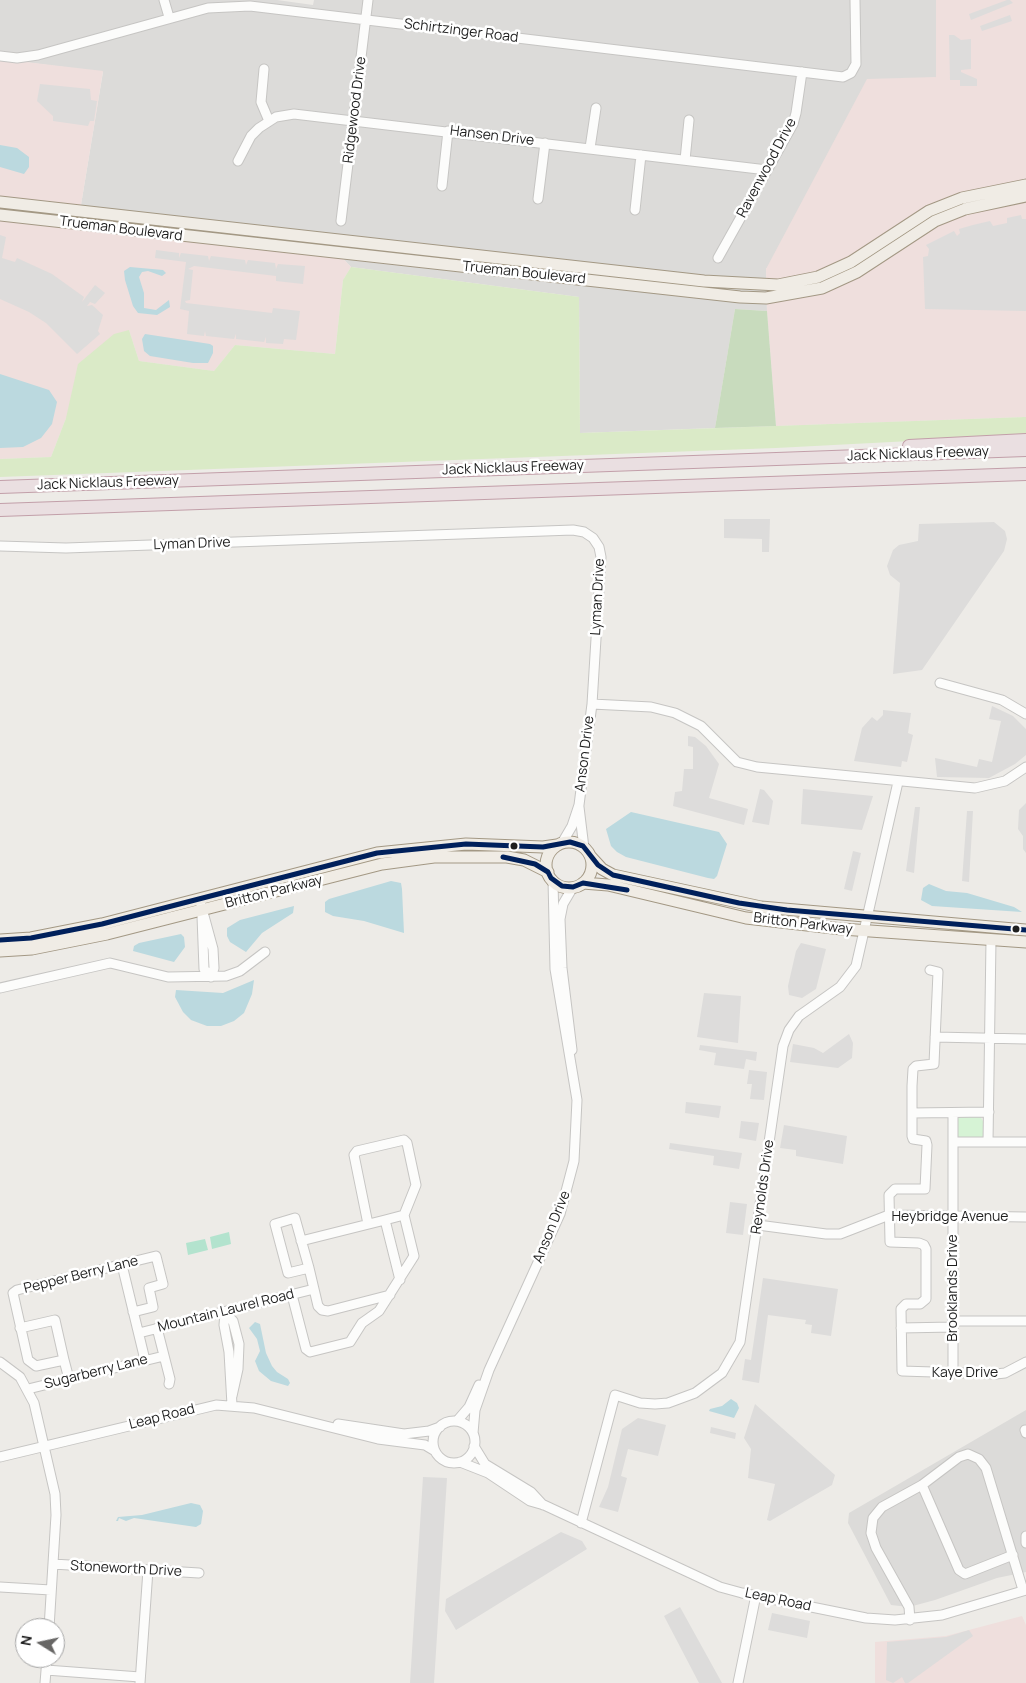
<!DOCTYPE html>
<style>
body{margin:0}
#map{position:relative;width:1026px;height:1683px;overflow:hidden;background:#edebe7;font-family:Manrope,sans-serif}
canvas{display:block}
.north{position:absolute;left:15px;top:1618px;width:50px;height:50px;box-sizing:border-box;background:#fff;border:1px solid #a5a5a5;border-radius:50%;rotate:280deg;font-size:14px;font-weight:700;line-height:20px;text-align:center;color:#1f1f1f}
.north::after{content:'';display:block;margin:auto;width:18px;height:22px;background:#676665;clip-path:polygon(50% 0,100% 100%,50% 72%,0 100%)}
</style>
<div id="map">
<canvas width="1026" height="1683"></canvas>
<div class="north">N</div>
</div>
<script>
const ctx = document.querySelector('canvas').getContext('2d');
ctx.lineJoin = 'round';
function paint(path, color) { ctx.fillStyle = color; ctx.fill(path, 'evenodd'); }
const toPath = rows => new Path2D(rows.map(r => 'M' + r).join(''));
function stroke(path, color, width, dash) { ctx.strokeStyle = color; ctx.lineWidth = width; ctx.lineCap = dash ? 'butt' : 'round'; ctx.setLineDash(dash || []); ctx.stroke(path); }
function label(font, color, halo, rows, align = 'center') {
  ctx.font = font + ' Manrope,sans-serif'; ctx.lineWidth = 5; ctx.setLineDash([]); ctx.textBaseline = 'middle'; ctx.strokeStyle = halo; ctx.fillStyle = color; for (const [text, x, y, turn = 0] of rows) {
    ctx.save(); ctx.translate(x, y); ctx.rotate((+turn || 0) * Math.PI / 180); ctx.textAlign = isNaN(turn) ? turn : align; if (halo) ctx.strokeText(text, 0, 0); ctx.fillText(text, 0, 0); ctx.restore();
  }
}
const residential = toPath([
 [0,0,277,0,313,5,314,0,936,0,936,77,766,269,767,311,735,309,715,428,580,433,579,297,351,267,333,248,79,217,103,72,0,59],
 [1026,1410,1026,1572,997,1578,935,1600,909,1607,891,1605,848,1523,849,1513]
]);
const commercial = toPath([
 [936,0,1026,0,1026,417,776,426,767,311,766,269,867,79,936,77],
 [0,59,103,71,79,217,333,248,351,267,343,280,335,354,235,345,214,371,139,361,129,330,66,418,51,457,0,459],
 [1022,1616,1026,1625,1026,1683,875,1683,875,1642,946,1636]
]);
const grass = toPath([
 [351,267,579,297,580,433,1026,417,1026,435,776,448,0,477,0,459,51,457,66,418,78,364,114,334,129,330,139,361,214,371,235,345,335,354,343,280]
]);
const forest = toPath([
 [735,309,767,311,776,426,715,428]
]);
const park = toPath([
 [960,1116,980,1116,984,1123,984,1135,982,1137,960,1138,957,1135,956,1121]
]);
const pitch = toPath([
 [229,1232,231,1244,212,1249,210,1237],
 [205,1239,208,1250,188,1255,186,1243]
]);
const parking = toPath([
 [1007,0,1010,0,1013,3,971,20,969,14],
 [1010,15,1012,21,982,31,980,26],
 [949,35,954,35,961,40,971,39,971,69,961,70,961,72,977,79,977,86,960,86,960,80,950,80],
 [40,84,90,89,91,100,97,101,94,121,90,121,88,126,53,121,53,116,37,101],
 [1021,215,1022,219,1026,219,1026,311,925,309,923,257,928,256,929,249,926,245,954,231,957,236,960,233,959,229,973,225,990,221,993,226,1007,223,1007,218],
 [0,235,6,237,2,258,15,262,17,258,52,274,84,297,82,302,95,285,105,293,95,304,90,302,87,306,92,305,103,315,98,331,100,334,77,354,46,323,29,312,0,299],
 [156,250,179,253,179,258,181,253,208,256,209,261,211,256,245,260,246,265,248,260,275,263,276,269,278,264,305,266,303,284,276,281,276,276,194,266,188,269,193,270,190,300,185,301,186,303,272,313,273,308,300,311,296,340,284,339,283,344,266,343,266,337,264,342,236,339,236,334,234,339,206,336,205,331,204,336,187,334,189,311,180,309,186,262,155,258],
 [724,519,770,519,769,552,762,552,762,539,724,538],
 [994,522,1005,531,1007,539,1004,551,922,670,893,674,900,583,890,575,887,566,893,550,899,545,918,541,919,524],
 [992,706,1013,716,1026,729,1026,755,1015,764,989,778,937,777,935,758,977,767,979,759,992,762,1001,721,989,719],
 [883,710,911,713,908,733,913,735,907,762,902,761,901,767,854,761,862,728,872,717,877,721,883,715],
 [688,736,695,737,706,746,719,764,709,798,748,809,744,825,673,806,675,792,682,791,684,769,693,769,693,747,688,746],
 [760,789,764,790,773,801,769,825,752,822],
 [803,789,873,796,862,830,801,824],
 [1026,803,1026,853,1023,849,1023,836,1018,829,1019,810],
 [915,807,920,807,914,873,906,871],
 [967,811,973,811,969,882,962,881],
 [853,851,861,853,852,891,844,889],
 [801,943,826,949,816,989,802,998,789,995,788,986,796,951],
 [704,993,741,996,738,1043,697,1037],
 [849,1034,853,1043,852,1058,838,1068,790,1062,793,1044,814,1048,823,1053],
 [700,1045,757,1052,756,1061,746,1059,744,1069,714,1065,716,1053,699,1050],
 [749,1070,767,1072,764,1100,750,1099,752,1084,747,1084],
 [686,1102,721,1106,719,1118,685,1113],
 [741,1121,759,1123,756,1141,739,1138],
 [784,1125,847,1136,843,1164,796,1156,796,1150,780,1148],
 [670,1143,742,1153,739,1169,713,1165,714,1156,669,1149],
 [730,1202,747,1204,743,1235,726,1233],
 [763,1278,838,1289,831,1336,811,1333,812,1325,805,1324,806,1320,768,1315,759,1383,742,1380,745,1359,751,1360],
 [755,1404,835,1475,832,1485,770,1521,767,1520,775,1484,748,1478,751,1449,744,1438],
 [638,1418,666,1425,658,1456,628,1449,621,1476,627,1478,618,1512,599,1507,608,1487,622,1429],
 [711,1427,736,1433,735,1439,710,1433],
 [423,1477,447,1478,434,1683,410,1683],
 [561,1532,582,1541,587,1549,456,1630,445,1611,446,1599],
 [680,1607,722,1683,699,1683,664,1616],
 [772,1613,810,1621,807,1638,768,1630],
 [969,1630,973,1636,908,1683,905,1683,902,1677,893,1683,886,1680,887,1642,946,1637]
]);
const water = toPath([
 [0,145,17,148,29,157,29,167,24,174,0,167],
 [130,267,163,270,166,273,162,276,148,271,142,272,139,277,144,293,144,308,156,310,169,300,170,307,157,315,138,313,133,306,125,280,124,271],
 [145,334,210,344,213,346,213,353,208,363,193,363,150,356,144,351,142,339],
 [0,374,49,390,57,402,52,424,41,438,23,447,0,448],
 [631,812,719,832,727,844,717,876,714,879,708,878,626,857,617,852,611,846,606,829],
 [391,881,401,883,402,889,404,933,364,921,333,916,325,912,325,902,329,899],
 [929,884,946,891,967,893,1014,907,1022,912,932,906,921,900,923,888],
 [294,906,293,913,262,933,246,952,230,942,227,936,227,928,240,920],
 [181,934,184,937,185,947,174,962,133,951,134,946,139,943],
 [254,980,252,994,244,1013,234,1021,221,1026,207,1026,191,1020,183,1012,175,997,176,990,223,993],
 [255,1322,260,1324,266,1353,272,1366,277,1372,288,1379,290,1383,288,1386,271,1381,259,1371,255,1361,260,1351,257,1339,249,1328],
 [731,1399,737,1403,739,1408,734,1418,709,1411,710,1409,722,1406],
 [191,1503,200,1505,203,1511,201,1524,196,1527,134,1518,126,1521,119,1518,118,1521,116,1521,118,1517,142,1515]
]);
const minor = toPath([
 [164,0,169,17],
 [0,56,17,58,38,55,208,8,250,6,843,77,851,73,856,64,855,0],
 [264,69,261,102,269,121],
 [590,148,596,108],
 [685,160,689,120],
 [238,161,251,136,259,128,276,117,294,114,767,170],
 [442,186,448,131],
 [538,199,545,143],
 [635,210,641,155],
 [341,221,368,0],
 [718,258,793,124,796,113,802,72],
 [0,546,66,548,573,530,584,532,593,538,599,547,601,557,592,704,579,805,572,826,562,843],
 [940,683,1002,700,1026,714],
 [592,704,651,707,675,713,701,726,737,762,757,767,975,788,1005,781,1026,767],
 [579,807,584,848],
 [201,905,213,949,214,968,211,977],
 [202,916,204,969,211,977],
 [930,970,938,972,934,1064,916,1066,913,1069,912,1086,912,1136,913,1139,926,1141,927,1145,925,1189,895,1189,889,1195,890,1242,919,1243,924,1245,926,1249,926,1299,920,1304,906,1304,901,1309,902,1371,996,1374,1005,1373,1026,1362],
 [0,988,110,963,168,977,226,976,240,971,265,952],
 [935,1037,1026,1039],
 [572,1050,562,968,560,919,563,904,573,887],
 [912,1113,989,1112],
 [953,1113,953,1373],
 [954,1142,1026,1142],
 [988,1142,991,940],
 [385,1220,400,1280],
 [758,1225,826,1234,840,1234,889,1215,1026,1217],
 [301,1241,385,1220,404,1215,416,1185,407,1143,404,1140,357,1151,354,1155,368,1224],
 [122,1265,145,1360],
 [309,1268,288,1273,275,1224,295,1218,309,1268,318,1306,322,1310,328,1311,390,1295],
 [292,1295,306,1349,310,1352,350,1342,362,1323,379,1311,414,1256,404,1215],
 [953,1321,1026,1321],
 [20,1328,55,1320,64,1360],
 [157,1328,170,1379,169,1384],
 [901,1328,953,1327],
 [139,1333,314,1289],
 [0,1362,20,1377,34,1403,55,1494,56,1515,49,1628],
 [69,1379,64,1360,36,1366,28,1360,13,1293,17,1290,156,1256,163,1284,149,1288,153,1307,133,1312],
 [28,1389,164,1356],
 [232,1405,229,1352,224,1325,225,1313,233,1321,239,1344,238,1369,232,1396],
 [457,1421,469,1407,479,1385],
 '433 1442a21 21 0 1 1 42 0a21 21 0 1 1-42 0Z',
 [338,1424,404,1434,429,1431,440,1427],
 [1025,1430,1026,1433],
 [473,1433,475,1410,489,1370,560,1214,574,1161,577,1100,555,969,553,880],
 [474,1446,485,1464,531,1492,543,1505],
 [0,1457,216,1405,254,1408,378,1439,425,1445,435,1451],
 [460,1462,488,1473,530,1501,544,1505,720,1587,742,1593,866,1618,895,1620,942,1615,1026,1590],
 [922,1485,959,1570,965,1574,1013,1555],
 [581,1523,615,1395,640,1403,655,1404,668,1403,695,1393,722,1373,740,1342,783,1046,789,1030,799,1016,840,987,856,966,898,782],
 [1026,1536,1026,1543],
 [53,1564,199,1573],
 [0,1587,51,1590],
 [910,1620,909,1607,876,1548,871,1533,873,1518,882,1507,922,1485,959,1457,968,1454,979,1459,986,1468,1023,1590],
 [46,1670,140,1677],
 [45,1683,47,1658],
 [140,1683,148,1570],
 [738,1683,756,1595]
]);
const major = toPath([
 [0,202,704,281,778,285,818,277,851,262,929,211,962,198,1026,185],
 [0,215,740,297,766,298,822,288,857,272,935,221,965,209,1026,196],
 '546 865a23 23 0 1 1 46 0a23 23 0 1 1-46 0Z',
 [591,857,602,869,613,875,761,907,1026,930],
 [583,883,608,885,746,918,842,929,1026,942],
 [0,940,31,938,102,924,377,853,466,844,543,847,557,845],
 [0,951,32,949,107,934,382,864,434,857,507,857,524,860,548,872]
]);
const highway = toPath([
 [909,446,1026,440],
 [0,487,1026,450],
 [0,510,1026,474]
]);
const bus1 = toPath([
 [503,857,535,864,548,872,551,878,562,886,573,887,583,883,627,890],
 [0,940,31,938,102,924,377,853,466,844,543,847,570,842,583,846,598,865,613,875,739,903,787,910,1026,930]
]);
const markers = [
 [514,846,4.5,"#1f1f1f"],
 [1016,929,4.5,"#1f1f1f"]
];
const streetNames = [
 ["Schirtzinger Road",461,31,7],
 ["Ridgewood Drive",355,110,-83],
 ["Hansen Drive",492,136,7],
 ["Ravenwood Drive",767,168,-62],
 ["Trueman Boulevard",121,229,7],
 ["Trueman Boulevard",524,273,6],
 ["Jack Nicklaus Freeway",918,454,-2],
 ["Jack Nicklaus Freeway",513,468,-2],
 ["Jack Nicklaus Freeway",108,483,-2],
 ["Lyman Drive",192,544,-2],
 ["Lyman Drive",598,597,-87],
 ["Anson Drive",585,754,-83],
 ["Britton Parkway",274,892,-14],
 ["Britton Parkway",803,924,7],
 ["Reynolds Drive",763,1187,-82],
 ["Heybridge Avenue",950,1217],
 ["Anson Drive",552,1227,-68],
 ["Pepper Berry Lane",81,1275,-14],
 ["Brooklands Drive",953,1288,-90],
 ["Mountain Laurel Road",226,1311,-14],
 ["Sugarberry Lane",96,1372,-14],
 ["Kaye Drive",965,1373],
 ["Leap Road",162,1417,-14],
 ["Stoneworth Drive",126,1569,3],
 ["Leap Road",778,1600,12]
];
paint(residential, '#dcdbd9');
paint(commercial, '#efdfdd');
paint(grass, '#daeac7');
paint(forest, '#c8dbbd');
paint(park, '#d6f3d5');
paint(pitch, '#b3e3ce');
paint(parking, '#dddcdb');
paint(water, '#bbd9df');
stroke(minor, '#c6c5c3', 11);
stroke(major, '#a39884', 13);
stroke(highway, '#c29fa9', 14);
stroke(minor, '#fcfcfb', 9);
stroke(major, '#f0ece5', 11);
stroke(highway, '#eadfe1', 12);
stroke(bus1, '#00205b', 5);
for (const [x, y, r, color] of markers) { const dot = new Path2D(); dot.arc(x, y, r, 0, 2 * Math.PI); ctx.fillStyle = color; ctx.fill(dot); stroke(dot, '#fff', 2); }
label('14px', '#1f1f1f', '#fff', streetNames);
</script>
